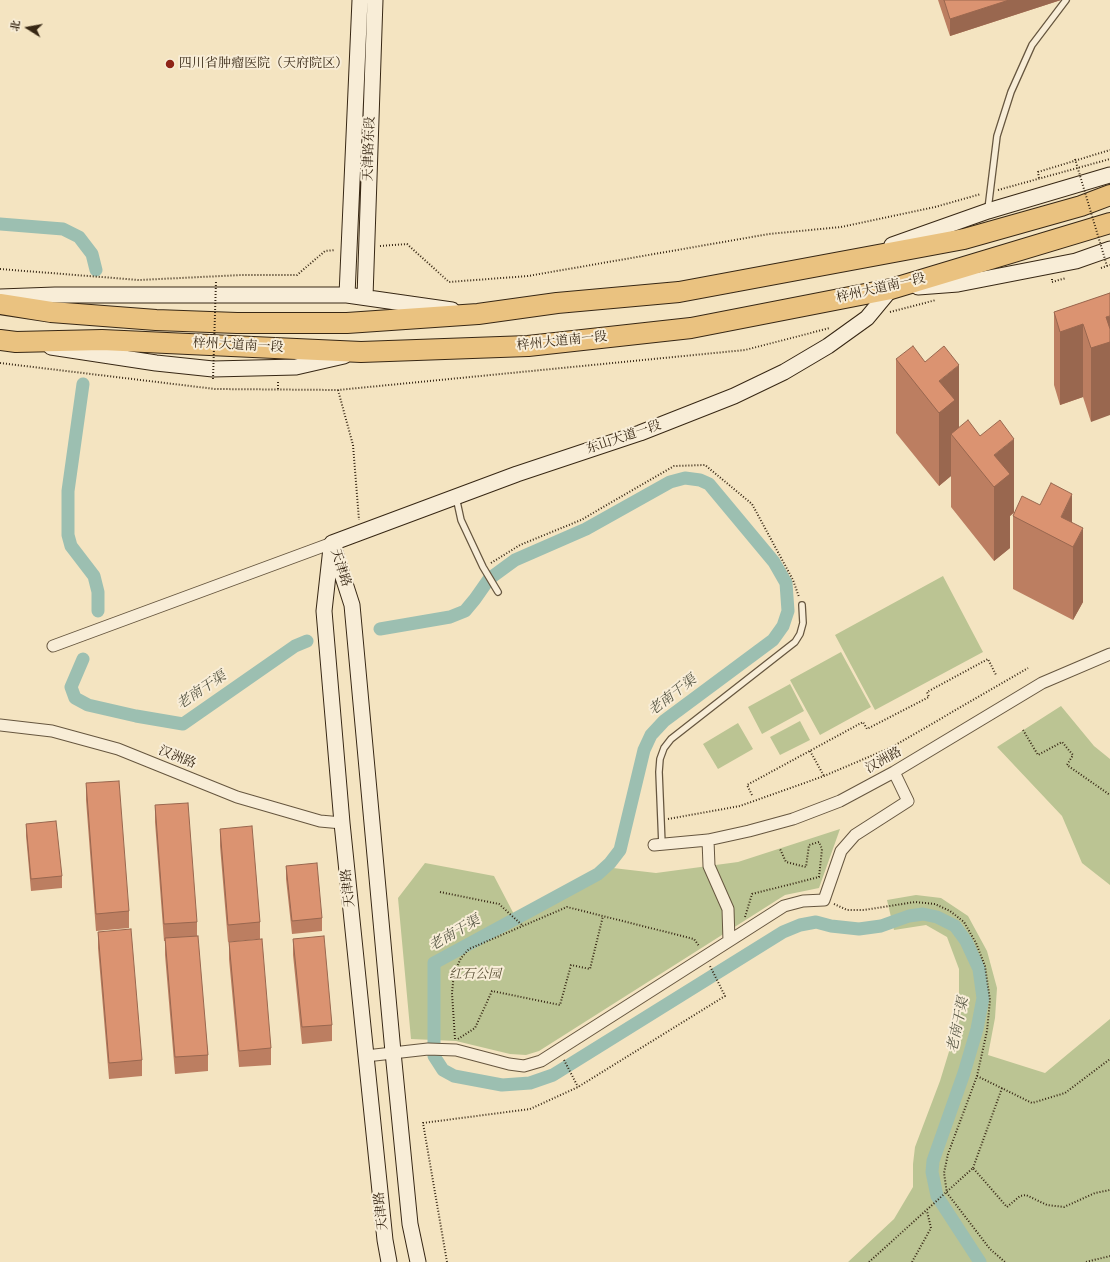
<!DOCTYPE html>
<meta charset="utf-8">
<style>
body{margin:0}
#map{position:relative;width:1110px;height:1262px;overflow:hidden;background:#f4e4c1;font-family:"IM FELL Double Pica","Noto Serif SC",serif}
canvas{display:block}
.north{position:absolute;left:8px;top:8px;width:40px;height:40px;-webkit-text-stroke:3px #f8edd7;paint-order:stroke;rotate:281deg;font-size:11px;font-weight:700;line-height:16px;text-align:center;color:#372714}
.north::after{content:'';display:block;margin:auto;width:14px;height:18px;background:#372714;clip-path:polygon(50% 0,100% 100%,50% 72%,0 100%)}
</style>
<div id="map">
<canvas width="1110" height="1262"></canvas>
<div class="north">北</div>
</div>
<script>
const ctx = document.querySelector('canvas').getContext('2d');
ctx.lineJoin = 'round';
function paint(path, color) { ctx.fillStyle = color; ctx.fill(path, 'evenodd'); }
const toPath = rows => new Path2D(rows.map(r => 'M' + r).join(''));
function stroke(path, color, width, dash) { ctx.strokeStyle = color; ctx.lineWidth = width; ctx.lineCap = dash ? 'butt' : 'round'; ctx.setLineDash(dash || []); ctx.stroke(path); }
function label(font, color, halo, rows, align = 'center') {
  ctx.font = font + ' "IM FELL Double Pica","Noto Serif SC",serif'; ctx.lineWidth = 4; ctx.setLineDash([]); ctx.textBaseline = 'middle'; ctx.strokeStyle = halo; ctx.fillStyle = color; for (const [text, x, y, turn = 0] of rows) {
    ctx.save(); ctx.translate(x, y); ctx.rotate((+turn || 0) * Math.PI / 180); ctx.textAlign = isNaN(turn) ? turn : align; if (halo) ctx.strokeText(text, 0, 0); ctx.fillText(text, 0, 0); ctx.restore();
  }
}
const green = toPath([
 [943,576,983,652,875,710,835,635],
 [841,652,871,707,820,735,790,680],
 [790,684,804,711,762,734,748,707],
 [1061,706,1094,746,1110,759,1110,885,1082,863,1062,816,997,747],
 [800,721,810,740,780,755,770,737],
 [738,723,753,749,718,769,703,744],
 [840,829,819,888,785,895,539,1051,526,1055,510,1054,456,1041,411,1039,398,898,425,863,494,876,518,922,613,868,656,873,738,862],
 [916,895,941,898,968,916,987,951,997,988,995,1018,988,1055,1045,1073,1110,1019,1110,1262,848,1262,894,1219,913,1187,913,1164,915,1147,940,1081,955,1032,959,997,959,969,947,937,926,925,894,930,887,900]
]);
const canal = toPath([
 [0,224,63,229,79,237,92,254,96,270],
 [83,384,68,491,68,535,71,546,94,576,98,592,98,611],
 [380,629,450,617,465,611,475,599,489,579,515,560,586,529,670,482,685,478,700,480,709,484,774,562,786,583,788,611,783,626,773,640,664,721,651,735,644,750,620,850,610,863,598,874,434,963,434,1056,443,1070,454,1076,502,1085,530,1083,553,1075,783,932,800,925,816,922,831,926,859,929,881,926,909,916,923,914,937,917,955,926,966,941,979,969,983,998,977,1029,964,1073,933,1161,932,1172,937,1196,980,1262],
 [83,659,71,687,75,698,88,705,136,716,183,724,295,646,307,641]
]);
const path = toPath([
 [1039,178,1038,172,1110,150],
 [998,190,1110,159],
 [380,246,407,244,449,282,528,276,769,234,841,227,935,207,981,194],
 [1101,268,1110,265],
 [0,269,139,280,242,275,297,275,325,251,335,250],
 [1052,279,1052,282,1066,278],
 [890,312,936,300],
 [0,363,215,389,338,390,745,350,830,328],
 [278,389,278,381],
 [338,390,353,445,359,520],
 [491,563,520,545,581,520,674,466,705,465,752,504,793,580,799,597],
 [1023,730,1038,755,1062,742,1073,755,1067,765,1110,795],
 [810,751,824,776],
 [752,795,747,785,863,722,867,729,929,697,927,692,988,659,996,675],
 [668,819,740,806,824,776,892,747,1028,668],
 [440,892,499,904,523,926],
 [834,904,847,910,864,910,915,902,935,904,950,911,964,922,976,943,985,966,990,1000,987,1031,977,1076,948,1154,944,1173,947,1193,990,1249,1005,1262],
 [745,917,752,894,819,877,822,849,819,842,809,845,806,867,786,862,780,849],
 [455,1039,452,993,454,973,461,958,469,949,567,907,694,939,699,946],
 [458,1039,475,1028,492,991,560,1005,571,965,590,969,603,916],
 [564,1060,578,1087],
 [977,1076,1032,1103,1065,1093,1110,1059],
 [973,1168,1002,1088],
 [447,1262,423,1123,530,1109,578,1087,725,996,710,966],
 [869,1262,973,1168,1007,1207,1020,1196,1026,1195,1047,1205,1064,1207,1095,1193,1110,1190],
 [912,1262,931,1228,927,1211],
 [1086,1262,1110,1256]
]);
const lane = toPath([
 [988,209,997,136,1011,92,1032,45,1066,0],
 [456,497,461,520,483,567,498,592],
 [662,845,659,772,660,759,664,748,671,739,795,642,800,634,803,623,802,605]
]);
const street = toPath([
 [53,646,332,543],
 [0,725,52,731,118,749,237,797,320,821,342,823],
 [708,840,709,866,728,909,729,941],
 [654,845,708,840,749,831,793,819,840,801,894,772,1042,683,1110,654],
 [366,1056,428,1049,456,1050,509,1064,524,1066,541,1061,784,906,803,901,824,900,841,851,855,835,908,801,894,772]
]);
const secondary = toPath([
 [892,245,988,211,1110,175],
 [918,287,958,284,1076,261,1110,249],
 [347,295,360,0],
 [0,297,55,295,347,295,452,310],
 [365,297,375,0],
 [51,347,156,363,213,369,296,367,344,356],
 [332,543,517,474,640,433,734,396,784,372,828,346,867,318,891,289,896,289],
 [332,543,352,605,393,1052,410,1224,418,1262],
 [331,548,324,611,342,823,385,1240,389,1262]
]);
const highway = toPath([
 [0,304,51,312,156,320,237,323,347,323,478,314,557,303,679,292,964,239,1081,206,1110,195],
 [0,340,16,342,102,340,361,352,528,346,691,328,891,289,1110,223]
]);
const pathBridge = toPath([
 [1075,159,1107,266],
 [213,379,216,281]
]);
const wall = toPath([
 [938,0,1061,0,950,36],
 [1110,293,1091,422,1083,397,1060,405,1054,385,1054,312],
 [896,359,959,427,1014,512,1072,523,1083,602,1073,620,1013,589,1013,516,1014,513,1010,516,1010,548,994,561,951,507,951,476,939,486,896,433],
 [86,783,129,911,129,928,96,931,86,800],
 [155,805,197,922,197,936,208,1055,208,1071,175,1074,165,955,165,941,164,941,155,822],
 [26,824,62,876,62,888,31,891,26,836],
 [220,829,260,922,260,939,228,942,220,846],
 [286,866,322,918,322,931,292,934,286,879],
 [98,932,142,1060,142,1076,109,1079,98,948],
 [293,939,332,1025,332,1041,302,1044,293,955],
 [229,942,271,1048,271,1065,239,1067,229,959]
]);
const shadedWall = toPath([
 [1009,0,1061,0,950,36,950,19],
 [1110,316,1110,415,1091,422,1091,348,1106,317],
 [1083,324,1083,397,1060,405,1060,332],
 [959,365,959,438,951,434,951,476,939,486,939,381],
 [1014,439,1014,512,1010,516,1010,548,994,561,994,455],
 [1072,494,1072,546,1061,517],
 [1083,528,1083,602,1073,620,1073,547]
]);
const building = toPath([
 [944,0,1009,0,950,19,944,0],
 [1110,293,1110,316,1106,317,1110,329,1110,342,1091,348,1083,324,1060,332,1054,312,1110,293],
 [913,346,925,362,944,346,959,365,939,381,955,400,939,413,896,359,913,346],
 [968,420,980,436,1000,420,1014,439,994,455,1010,474,994,487,951,434,968,420],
 [1051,483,1072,494,1061,517,1083,528,1073,547,1013,516,1022,496,1040,505,1051,483],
 [119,781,129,911,96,914,86,783,119,781],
 [188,803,197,922,164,924,155,805,188,803],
 [56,821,62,876,31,879,26,824,56,821],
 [252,826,260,922,228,925,220,829,252,826],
 [317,863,322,918,292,921,286,866,317,863],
 [131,929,142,1060,109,1063,98,932,131,929],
 [198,936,208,1055,175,1057,165,938,198,936],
 [324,936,332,1025,302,1027,293,939,324,936],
 [262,939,271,1048,239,1051,229,942,262,939]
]);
const markers = [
 [170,64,5,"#8f2418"]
];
const poiNames = [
 ["四川省肿瘤医院（天府院区）",179,64]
];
const streetNames = [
 ["天津路东段",370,149,-88],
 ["梓州大道南一段",881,289,-13],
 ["梓州大道南一段",562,342,-6],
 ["梓州大道南一段",238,346,3],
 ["东山大道一段",624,438,-19],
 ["天津路",340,568,72],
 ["汉洲路",177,758,22],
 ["汉洲路",884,761,-29],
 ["天津路",349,888,-96],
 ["天津路",382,1211,-96]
];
const parkNames = [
 ["红石公园",475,975]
];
const waterNames = [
 ["老南干渠",202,691,-34],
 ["老南干渠",673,696,-38],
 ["老南干渠",455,934,-30],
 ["老南干渠",959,1025,-78]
];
paint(green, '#bbc493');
stroke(canal, '#9cbfb1', 13);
stroke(lane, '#66563f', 8);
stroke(street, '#66563f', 13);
stroke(secondary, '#372714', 17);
stroke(highway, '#372714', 22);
stroke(path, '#372714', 2, [1, 2]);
stroke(lane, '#f8edd7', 5.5);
stroke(street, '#f8edd7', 11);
stroke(secondary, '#f8edd7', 15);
stroke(highway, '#eac280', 20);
stroke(pathBridge, '#372714', 2, [1, 2]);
paint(wall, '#bc7e61');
paint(shadedWall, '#99674f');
paint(building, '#db9371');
stroke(building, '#99674f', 1);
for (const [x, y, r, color] of markers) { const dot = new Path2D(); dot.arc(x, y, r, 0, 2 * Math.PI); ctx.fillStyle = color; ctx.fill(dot); stroke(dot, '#f8edd7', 1.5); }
label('13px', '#372714', '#f8edd7', poiNames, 'left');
label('13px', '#372714', '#f8edd7', streetNames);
label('italic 13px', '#584e34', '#f8edd7', parkNames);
label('italic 14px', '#555543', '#f8edd7', waterNames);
</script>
